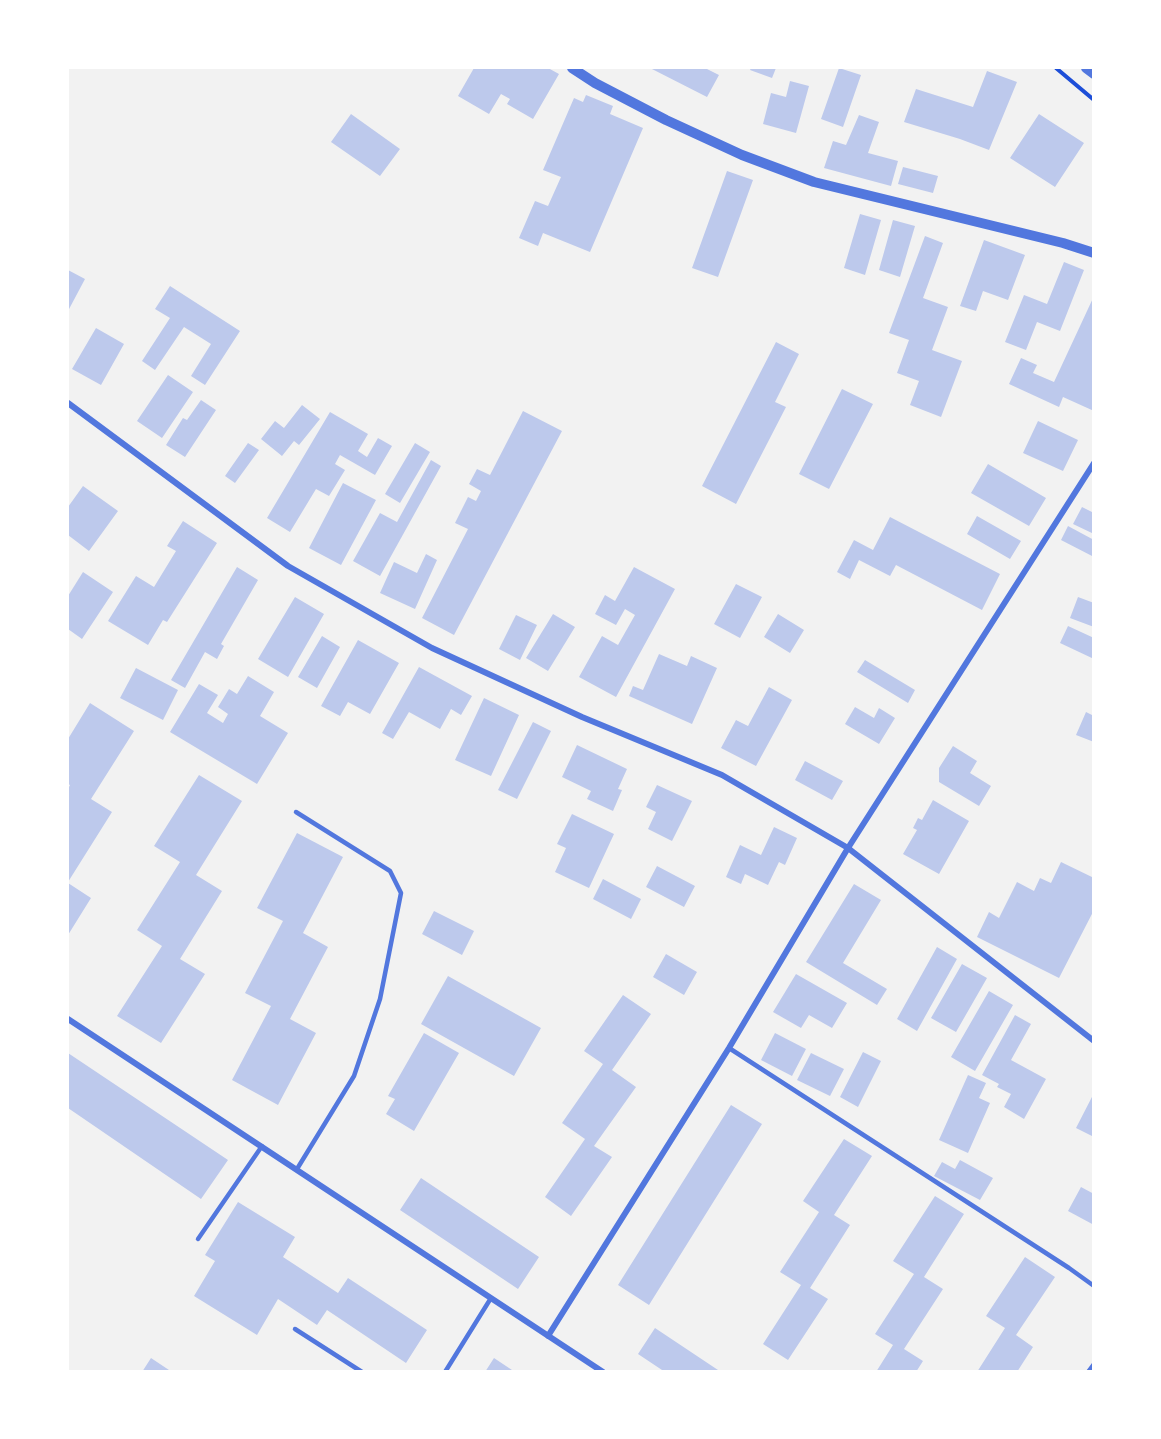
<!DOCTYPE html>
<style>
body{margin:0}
#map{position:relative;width:1161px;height:1439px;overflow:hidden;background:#f2f2f2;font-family:"Fira Sans",sans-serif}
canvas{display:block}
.frame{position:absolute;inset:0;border:69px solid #fff;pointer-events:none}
</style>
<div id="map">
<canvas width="1161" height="1439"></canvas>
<div class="frame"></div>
</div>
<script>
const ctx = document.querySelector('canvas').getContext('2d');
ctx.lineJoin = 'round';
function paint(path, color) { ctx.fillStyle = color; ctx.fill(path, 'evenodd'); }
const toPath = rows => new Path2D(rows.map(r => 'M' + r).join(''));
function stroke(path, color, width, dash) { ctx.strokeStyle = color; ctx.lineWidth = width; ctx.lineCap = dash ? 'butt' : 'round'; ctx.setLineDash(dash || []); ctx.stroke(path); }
const building = toPath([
 [474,68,548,68,559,74,533,119,507,104,510,99,501,94,489,114,458,96],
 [650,68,705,68,719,75,707,97],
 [751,68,776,68,772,78,750,70],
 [839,68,861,75,843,127,821,119],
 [987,71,1017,82,989,150,960,139,904,122,916,89,973,107],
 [790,81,809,86,796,133,763,124,771,93,786,97],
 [586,95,613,106,610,114,643,128,590,252,543,233,538,246,519,238,535,201,548,206,561,177,543,170,574,98,583,102],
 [351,114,400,149,380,176,331,142],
 [1039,114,1084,143,1055,187,1010,158],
 [859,115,879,122,868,153,898,161,891,186,824,168,833,141,846,145],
 [903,167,938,176,933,193,898,184],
 [727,171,753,180,718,277,692,268],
 [860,214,881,220,865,275,844,268],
 [893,220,915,226,900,277,879,270],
 [925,236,943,243,923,298,948,307,932,350,962,361,941,417,910,405,919,381,897,373,909,340,889,333],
 [984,240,1025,255,1008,300,983,291,976,311,960,306],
 [1064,262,1084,270,1060,331,1037,322,1026,350,1005,342,1024,295,1047,304],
 [68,270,85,279,68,311],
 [170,286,240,331,205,385,191,376,211,344,184,327,155,370,142,361,170,318,155,309],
 [1094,296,1094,411,1063,397,1059,407,1009,384,1021,358,1037,365,1033,373,1054,382],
 [96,328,124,344,101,385,72,369],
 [776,342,799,354,775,402,786,407,736,504,702,486],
 [168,375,193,392,162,438,137,421],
 [842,389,873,404,829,489,799,474],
 [201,400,216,410,185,457,166,445,183,418,187,420],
 [302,405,320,419,299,445,294,441,282,456,261,439,275,421,284,428],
 [523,411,562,431,454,635,422,618,468,529,455,523,468,497,476,501,481,491,469,484,477,469,490,475],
 [330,412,368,434,358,451,367,457,378,438,392,446,375,475,340,455,335,464,345,470,329,496,316,489,290,532,267,518],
 [1038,421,1078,440,1063,471,1023,453],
 [248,443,259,450,235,483,225,476],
 [415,443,430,452,400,503,385,494],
 [431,460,441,466,380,576,353,561,380,513,397,522],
 [988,464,1046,498,1029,526,971,493],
 [343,483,376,500,341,565,309,548],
 [83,486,118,511,89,551,68,535,68,507],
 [1082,507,1094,513,1094,534,1073,524],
 [977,516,1021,541,1010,559,967,534],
 [890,517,1000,574,982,610,896,565,890,576,859,560,850,579,837,572,854,540,873,550],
 [183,521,217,543,167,622,163,620,148,645,108,621,136,576,154,587,176,551,167,546],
 [1068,526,1094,540,1094,557,1061,540],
 [426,554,437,560,415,609,380,593,394,562,417,573],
 [237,567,258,580,221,644,224,646,217,659,205,652,185,688,171,680],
 [634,567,675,589,616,697,579,677,602,636,618,645,635,615,625,609,616,625,595,614,605,595,615,601],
 [83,572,113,592,82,639,68,629,68,596],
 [736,584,762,597,740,638,714,624],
 [295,597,324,614,288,677,258,659],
 [1078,597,1094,603,1094,627,1070,618],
 [553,614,575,627,548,671,526,658],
 [778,614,804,630,790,653,764,637],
 [516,615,537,625,520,660,499,649],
 [1068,626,1094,638,1094,659,1060,643],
 [322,636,340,647,317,688,298,677],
 [358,640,399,663,370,714,348,702,340,716,321,706],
 [659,654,687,666,691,656,717,668,692,724,629,696,633,686,643,690],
 [865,660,915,690,908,703,857,672],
 [419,667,472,696,461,715,451,709,440,729,409,712,393,739,382,733],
 [136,668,178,690,163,720,120,698],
 [248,676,274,692,260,716,288,733,257,784,170,732,199,684,218,695,207,713,223,723,228,714,218,707,229,689,237,694],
 [769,687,792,700,756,766,721,748,736,720,748,726],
 [484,698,519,715,491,776,455,760],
 [90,703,134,731,91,799,112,812,68,882,68,789,70,785,68,784,68,739],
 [855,707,874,718,879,708,895,718,879,744,845,724],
 [1086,712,1094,716,1094,742,1076,735],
 [533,722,551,731,517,799,498,790],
 [577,745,627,769,618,789,622,790,613,811,587,799,591,791,562,777],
 [953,746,977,761,970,773,991,786,979,806,939,782,939,768],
 [805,761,843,781,832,800,795,780],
 [199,775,242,801,196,875,222,891,180,959,205,974,161,1043,117,1016,162,946,137,930,180,862,154,846],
 [657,785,692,801,672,841,648,829,656,812,646,807],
 [933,800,969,821,939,874,903,854,917,830,913,828,918,818,922,820],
 [572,814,614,834,589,888,555,872,566,848,557,844],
 [774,827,797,838,785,865,779,862,768,885,745,874,741,884,726,877,740,845,761,855],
 [297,833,343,857,303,933,328,947,290,1019,316,1033,278,1105,232,1080,271,1006,245,993,283,921,257,908],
 [1061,862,1094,878,1094,910,1059,978,977,937,989,912,999,918,1017,882,1034,891,1040,878,1051,883],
 [657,866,695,886,684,907,646,887],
 [603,879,641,899,631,919,593,899],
 [68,883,91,898,68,935],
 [854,884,881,900,843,963,887,989,877,1005,806,962],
 [434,911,474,931,462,955,422,934],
 [937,947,957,959,917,1031,897,1019],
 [666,954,697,972,684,995,653,977],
 [962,964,987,978,956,1032,931,1018],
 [796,974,847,1003,832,1028,809,1015,801,1028,773,1012],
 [448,976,541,1028,514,1076,421,1024],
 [989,991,1013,1005,975,1071,951,1057],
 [623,995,651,1014,612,1070,636,1087,594,1146,612,1157,571,1216,545,1197,585,1139,562,1123,603,1064,584,1051],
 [1015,1015,1031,1024,1011,1060,1046,1079,1024,1119,1004,1107,1011,1094,997,1087,999,1084,982,1075],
 [424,1033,459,1053,414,1131,386,1114,395,1099,388,1096],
 [775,1033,806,1049,792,1076,761,1060],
 [863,1052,881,1061,858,1107,840,1097],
 [68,1053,228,1160,201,1199,68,1108],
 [811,1053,844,1069,830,1096,797,1080],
 [968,1075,986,1083,979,1098,990,1103,968,1153,939,1140],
 [1094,1093,1094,1137,1076,1128],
 [731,1105,762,1124,649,1305,618,1285],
 [844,1139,872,1156,834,1215,850,1225,810,1288,828,1299,788,1360,763,1344,801,1285,780,1272,819,1212,803,1201],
 [960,1160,993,1178,980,1200,934,1176,942,1162,955,1169],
 [421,1178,539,1257,518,1289,400,1210],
 [1081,1187,1094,1194,1094,1225,1068,1211],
 [935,1196,964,1214,924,1277,943,1289,904,1349,923,1361,916,1372,876,1372,893,1345,875,1334,914,1274,893,1261],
 [238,1202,295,1237,283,1257,338,1293,348,1278,427,1330,406,1363,327,1310,317,1325,278,1299,257,1335,194,1296,215,1261,205,1255],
 [1025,1257,1055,1277,1016,1335,1033,1347,1017,1372,977,1372,1005,1328,986,1316],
 [655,1328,721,1372,665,1372,638,1354],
 [151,1358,172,1372,142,1372],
 [494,1358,515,1372,485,1372]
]);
const path = toPath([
 [1056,68,1094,100]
]);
const service = toPath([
 [296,812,390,871,401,893,380,999,354,1076,297,1169],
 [729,1048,1069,1268,1094,1286],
 [198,1239,262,1146],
 [295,1329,362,1372],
 [445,1372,491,1298],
 [1088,1372,1094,1364]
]);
const minor = toPath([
 [68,403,288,566,432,648,582,717,722,775,848,848,1094,1041],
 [68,1019,603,1372],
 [548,1336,729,1048,848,848,1094,463]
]);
const tertiary = toPath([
 [572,68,595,83,666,120,742,155,814,182,1063,243,1094,253],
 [1086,68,1094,74]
]);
paint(building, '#bdc9ec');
stroke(path, '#1d4ed8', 4);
stroke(service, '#5277de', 4.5);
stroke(minor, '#5277de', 6);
stroke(tertiary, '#5277de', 10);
</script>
